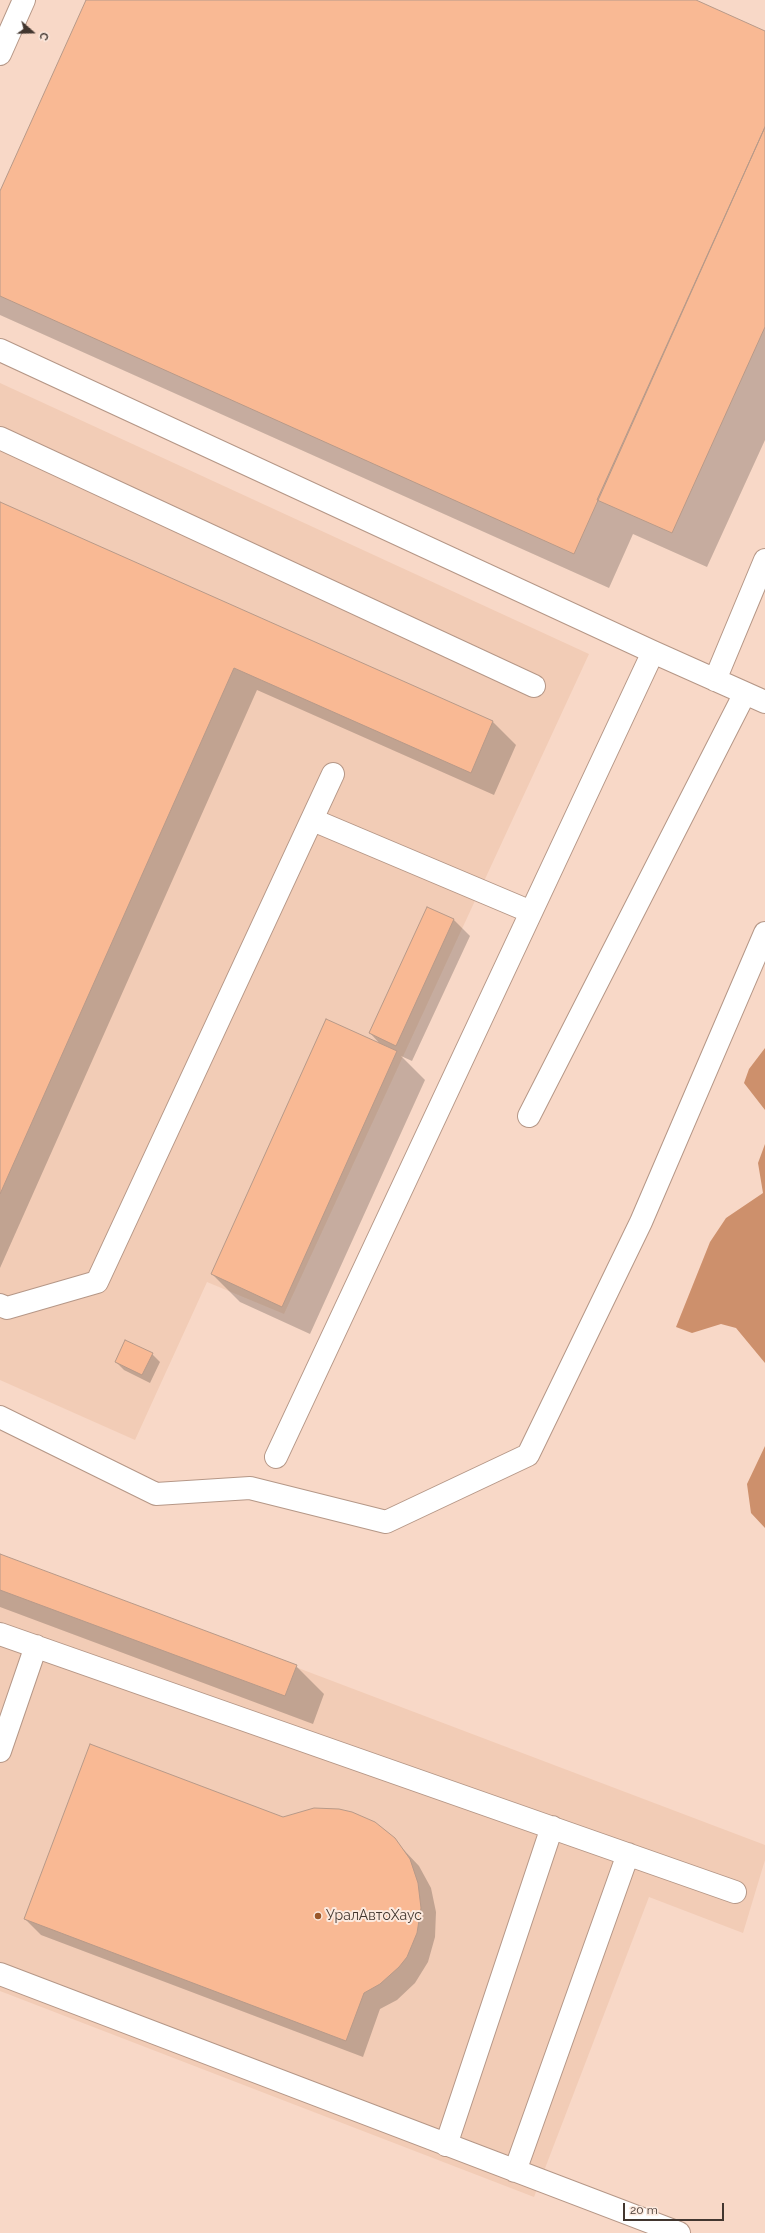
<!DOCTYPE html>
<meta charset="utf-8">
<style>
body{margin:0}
#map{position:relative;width:765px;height:2233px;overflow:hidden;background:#f8d8c7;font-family:Raleway,sans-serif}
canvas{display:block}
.north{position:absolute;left:12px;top:12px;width:40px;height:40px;-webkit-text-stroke:3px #fce9de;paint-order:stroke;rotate:110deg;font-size:11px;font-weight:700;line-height:16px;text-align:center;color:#42362f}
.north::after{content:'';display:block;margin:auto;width:14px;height:18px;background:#42362f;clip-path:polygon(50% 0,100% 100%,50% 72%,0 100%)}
.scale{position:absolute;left:623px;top:2203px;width:101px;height:18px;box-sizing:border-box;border:2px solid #42362f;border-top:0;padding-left:5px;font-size:12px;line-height:14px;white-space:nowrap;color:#42362f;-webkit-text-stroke:3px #fce9de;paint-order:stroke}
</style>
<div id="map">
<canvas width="765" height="2233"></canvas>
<div class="north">С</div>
<div class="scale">20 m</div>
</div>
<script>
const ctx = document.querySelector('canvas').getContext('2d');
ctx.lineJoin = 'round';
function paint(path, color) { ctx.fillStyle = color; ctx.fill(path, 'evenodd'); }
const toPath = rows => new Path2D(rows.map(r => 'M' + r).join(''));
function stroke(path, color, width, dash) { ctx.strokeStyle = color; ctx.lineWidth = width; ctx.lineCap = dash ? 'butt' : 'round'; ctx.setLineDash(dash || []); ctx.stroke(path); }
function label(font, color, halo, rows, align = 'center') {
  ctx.font = font + ' Raleway,sans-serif'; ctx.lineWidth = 4; ctx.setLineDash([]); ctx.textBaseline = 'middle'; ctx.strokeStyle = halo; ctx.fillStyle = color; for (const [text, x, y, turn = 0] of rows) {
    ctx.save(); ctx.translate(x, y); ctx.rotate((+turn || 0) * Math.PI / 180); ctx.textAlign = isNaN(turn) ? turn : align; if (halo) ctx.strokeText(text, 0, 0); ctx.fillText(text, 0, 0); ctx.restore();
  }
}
const built = toPath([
 [0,383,589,654,284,1314,207,1282,135,1440,0,1380],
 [0,1555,765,1845,765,1860,743,1933,649,1897,534,2197,0,1991]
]);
const forest = toPath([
 [765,1048,765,1110,744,1083,749,1069],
 [765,1144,765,1363,736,1328,721,1324,692,1333,676,1327,710,1242,726,1218,763,1193,758,1163],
 [765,1446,765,1528,751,1513,747,1484]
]);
const shadow = toPath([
 [87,0,694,0,765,32,765,440,707,567,633,534,609,588,0,315,0,194],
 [0,503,493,722,516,745,494,795,257,690,0,1268],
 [428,908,454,920,470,936,412,1061,401,1056,425,1080,310,1334,240,1302,212,1274,382,1046,370,1033],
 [152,1354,160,1362,150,1383,124,1370,116,1362],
 [0,1555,296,1666,324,1694,313,1724,0,1607],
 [283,1818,385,1830,419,1866,431,1888,436,1912,435,1937,428,1962,415,1983,397,2000,380,2009,363,2057,41,1935,25,1919]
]);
const building = toPath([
 [86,0,696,0,765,31,765,127,574,554,0,296,0,191,86,0],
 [765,127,765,327,672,533,597,500,765,127],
 [0,502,493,721,471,773,234,668,0,1194,0,502],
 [427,907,454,919,396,1046,369,1033,427,907],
 [326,1019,397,1051,282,1307,211,1274,326,1019],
 [125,1340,153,1353,142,1375,115,1362,125,1340],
 [0,1554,297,1665,285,1696,0,1590,0,1554],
 [90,1744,283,1817,314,1808,339,1809,352,1812,375,1822,395,1838,410,1859,418,1883,421,1908,417,1933,407,1957,399,1967,380,1984,364,1993,346,2041,24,1919,90,1744]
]);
const minor = toPath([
 [0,54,24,0],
 [0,350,653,652,765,702],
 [0,438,534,686],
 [715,680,765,560],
 [313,820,531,912],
 [529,1116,745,693],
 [0,1305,7,1308,97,1282,333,774],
 [0,1417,156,1494,250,1488,386,1522,528,1455,641,1222,765,933],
 [276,1457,653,652],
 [0,1634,735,1892],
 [0,1751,36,1646],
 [0,1974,679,2233],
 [446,2145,552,1827],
 [515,2171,628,1854]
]);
const markers = [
 [318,1916,4,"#9a5629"]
];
const poiNames = [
 ["УралАвтоХаус",326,1916]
];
paint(built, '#f2ccb6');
paint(forest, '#cd906c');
paint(shadow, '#0003');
paint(building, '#f9b994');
stroke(building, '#b89a89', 1);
stroke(minor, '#b59787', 24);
stroke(minor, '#fff', 22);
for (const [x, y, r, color] of markers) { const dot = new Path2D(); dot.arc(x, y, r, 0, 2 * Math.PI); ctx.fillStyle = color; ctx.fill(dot); stroke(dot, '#fce9de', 1.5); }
label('14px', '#42362f', '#fce9de', poiNames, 'left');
</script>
